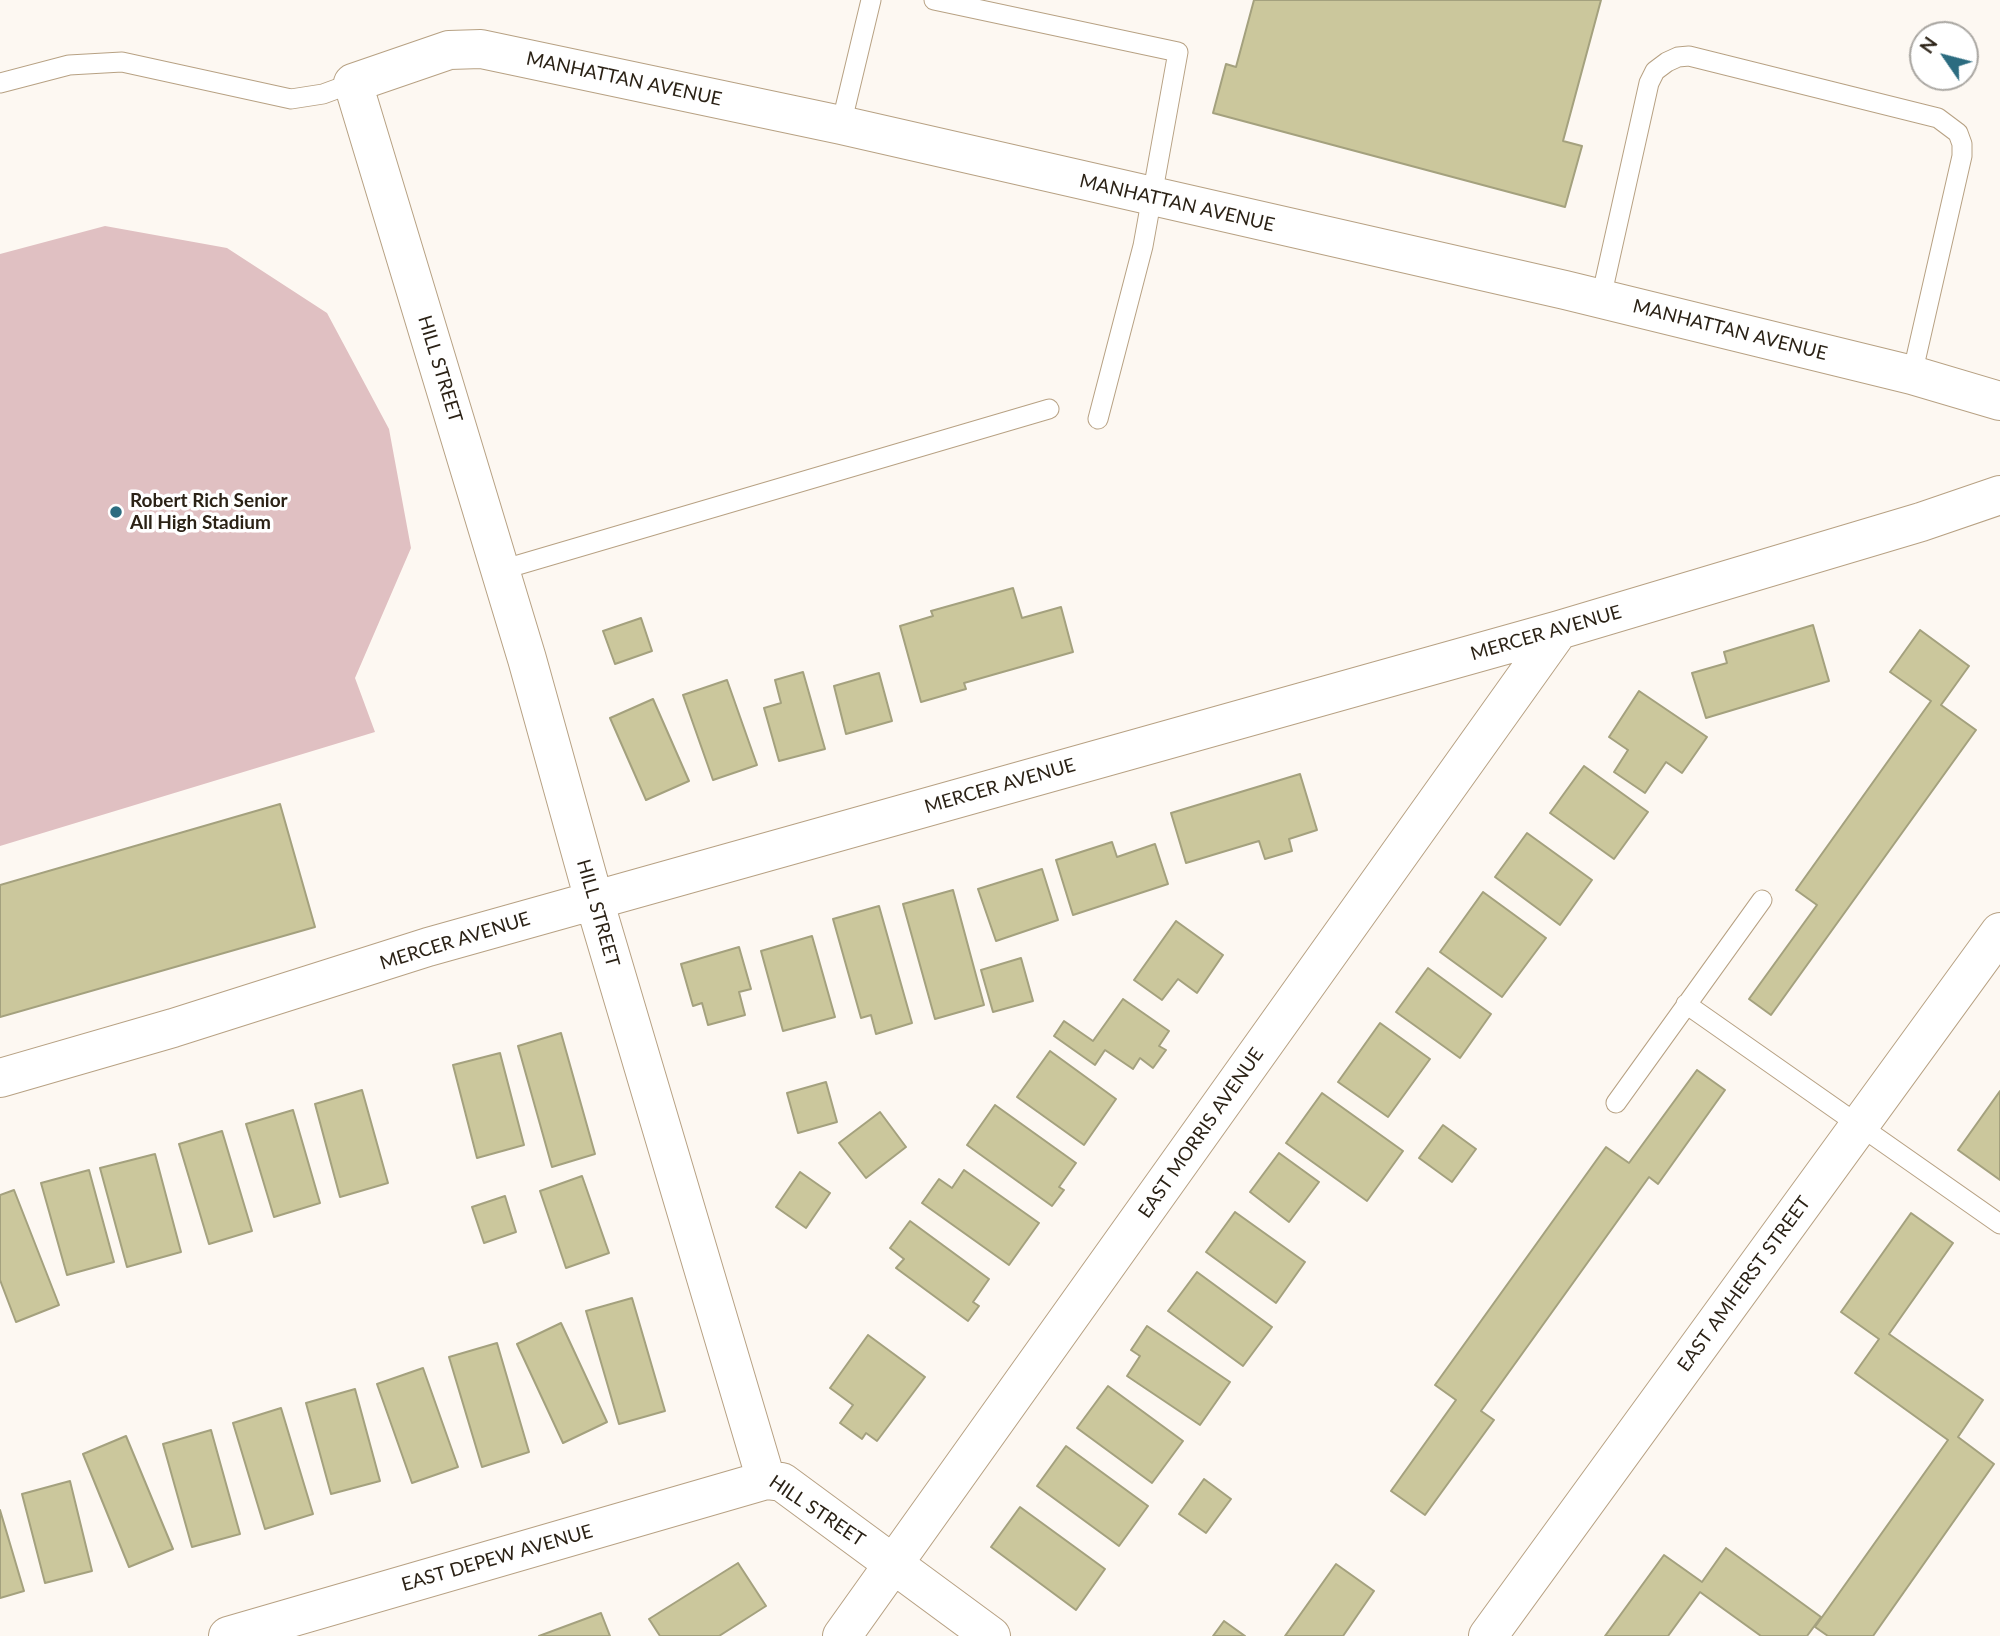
<!DOCTYPE html>
<style>
body{margin:0}
#map{position:relative;width:2000px;height:1636px;overflow:hidden;background:#fdf8f2;font-family:Lato,sans-serif}
canvas{display:block}
.north{position:absolute;left:1909px;top:21px;width:70px;height:70px;box-sizing:border-box;background:#fff;border:2px solid #aaa7a2;border-radius:50%;rotate:305deg;font-size:19px;font-weight:700;line-height:28px;text-align:center;color:#2b2216}
.north::after{content:'';display:block;margin:auto;width:24px;height:32px;background:#2c6c80;clip-path:polygon(50% 0,100% 100%,50% 72%,0 100%)}
</style>
<div id="map">
<canvas width="2000" height="1636"></canvas>
<div class="north">N</div>
</div>
<script>
const ctx = document.querySelector('canvas').getContext('2d');
ctx.lineJoin = 'round';
function paint(path, color) { ctx.fillStyle = color; ctx.fill(path, 'evenodd'); }
const toPath = rows => new Path2D(rows.map(r => 'M' + r).join(''));
function stroke(path, color, width, dash) { ctx.strokeStyle = color; ctx.lineWidth = width; ctx.lineCap = dash ? 'butt' : 'round'; ctx.setLineDash(dash || []); ctx.stroke(path); }
function label(font, color, halo, rows, align = 'center') {
  ctx.font = font + ' Lato,sans-serif'; ctx.lineWidth = 7; ctx.setLineDash([]); ctx.textBaseline = 'middle'; ctx.strokeStyle = halo; ctx.fillStyle = color; for (const [text, x, y, turn = 0] of rows) {
    ctx.save(); ctx.translate(x, y); ctx.rotate((+turn || 0) * Math.PI / 180); ctx.textAlign = isNaN(turn) ? turn : align; if (halo) ctx.strokeText(text, 0, 0); ctx.fillText(text, 0, 0); ctx.restore();
  }
}
const green = toPath([
 [105,226,227,248,327,313,389,429,411,548,355,678,375,732,0,846,0,254]
]);
const building = toPath([
 [1254,0,1601,0,1563,141,1582,146,1565,207,1213,113,1226,64,1236,67,1254,0],
 [1013,588,1022,618,1061,607,1073,652,964,683,966,689,921,702,900,626,933,616,931,611,1013,588],
 [641,618,652,651,615,664,603,631,641,618],
 [1813,625,1829,681,1706,718,1692,673,1727,663,1724,652,1813,625],
 [1920,630,1969,666,1941,705,1976,730,1771,1015,1749,999,1817,905,1796,890,1931,701,1890,672,1920,630],
 [803,672,825,749,779,761,764,708,781,703,775,680,803,672],
 [879,673,892,721,846,734,834,686,879,673],
 [727,680,757,765,713,780,683,695,727,680],
 [1639,691,1707,737,1682,773,1666,762,1645,793,1614,772,1628,750,1609,737,1639,691],
 [653,699,689,781,646,800,610,718,653,699],
 [1584,766,1648,812,1614,859,1550,813,1584,766],
 [1300,774,1317,830,1289,839,1292,851,1265,859,1259,841,1186,863,1171,813,1300,774],
 [280,804,315,927,0,1017,0,885,280,804],
 [1527,833,1592,880,1560,925,1495,877,1527,833],
 [1112,842,1117,857,1155,844,1168,884,1073,915,1056,860,1112,842],
 [1042,869,1058,920,996,941,978,889,1042,869],
 [953,890,984,1005,935,1019,903,904,953,890],
 [1483,892,1546,938,1502,997,1440,952,1483,892],
 [879,906,912,1023,876,1034,871,1015,861,1018,833,919,879,906],
 [1176,921,1223,955,1197,993,1178,979,1162,1000,1134,980,1176,921],
 [812,936,835,1017,783,1031,761,951,812,936],
 [739,947,751,989,739,992,745,1015,708,1025,702,1003,693,1006,681,964,739,947],
 [1021,958,1033,1001,993,1012,981,970,1021,958],
 [1428,968,1491,1014,1460,1058,1396,1012,1428,968],
 [1123,999,1169,1031,1159,1046,1166,1050,1153,1068,1140,1058,1133,1069,1105,1050,1095,1065,1054,1036,1064,1021,1093,1041,1123,999],
 [1380,1023,1430,1059,1388,1117,1338,1082,1380,1023],
 [561,1033,595,1154,552,1167,518,1046,561,1033],
 [1050,1051,1116,1099,1084,1145,1017,1097,1050,1051],
 [500,1053,524,1145,477,1158,453,1065,500,1053],
 [1697,1070,1725,1090,1658,1184,1649,1177,1481,1411,1494,1420,1425,1515,1391,1491,1456,1400,1435,1385,1606,1147,1629,1163,1697,1070],
 [826,1082,837,1122,798,1133,787,1093,826,1082],
 [362,1090,388,1183,340,1197,315,1104,362,1090],
 [2000,1091,2000,1180,1958,1150,2000,1091],
 [1322,1093,1403,1151,1367,1201,1286,1143,1322,1093],
 [995,1105,1076,1163,1059,1187,1064,1190,1052,1206,967,1145,995,1105],
 [293,1110,320,1203,274,1217,246,1124,293,1110],
 [880,1112,906,1147,866,1178,839,1143,880,1112],
 [1443,1125,1476,1149,1452,1182,1419,1158,1443,1125],
 [222,1131,252,1231,209,1244,179,1144,222,1131],
 [1279,1153,1319,1182,1289,1222,1250,1192,1279,1153],
 [155,1154,181,1252,127,1267,100,1168,155,1154],
 [89,1170,114,1262,67,1275,41,1183,89,1170],
 [964,1170,1039,1223,1009,1265,922,1203,939,1179,952,1188,964,1170],
 [800,1172,830,1193,806,1228,776,1207,800,1172],
 [582,1176,609,1253,566,1268,540,1191,582,1176],
 [14,1190,59,1305,16,1322,0,1280,0,1195,14,1190],
 [505,1196,516,1232,484,1243,472,1207,505,1196],
 [1235,1212,1305,1262,1276,1303,1206,1252,1235,1212],
 [1911,1213,1953,1243,1889,1334,1983,1400,1958,1437,1994,1464,1873,1636,1828,1636,1815,1627,1948,1440,1855,1373,1879,1339,1841,1312,1911,1213],
 [910,1221,989,1279,973,1302,979,1306,968,1321,896,1268,904,1259,890,1248,910,1221],
 [1197,1272,1272,1327,1243,1366,1168,1311,1197,1272],
 [632,1298,665,1411,619,1424,586,1311,632,1298],
 [561,1323,607,1422,563,1443,517,1344,561,1323],
 [1147,1326,1230,1382,1200,1425,1127,1376,1140,1356,1131,1350,1147,1326],
 [868,1335,925,1377,877,1441,866,1433,862,1439,840,1423,853,1405,830,1388,868,1335],
 [497,1343,529,1452,482,1467,449,1357,497,1343],
 [423,1368,458,1467,412,1483,377,1384,423,1368],
 [1108,1386,1183,1441,1152,1483,1077,1428,1108,1386],
 [355,1389,380,1481,331,1494,306,1403,355,1389],
 [281,1408,313,1514,265,1529,233,1423,281,1408],
 [211,1430,240,1534,192,1547,163,1444,211,1430],
 [126,1436,173,1549,129,1567,83,1454,126,1436],
 [1066,1446,1148,1506,1119,1546,1037,1486,1066,1446],
 [1204,1479,1231,1499,1206,1533,1179,1514,1204,1479],
 [70,1481,92,1571,45,1583,22,1494,70,1481],
 [1020,1507,1105,1569,1076,1610,991,1547,1020,1507],
 [0,1510,24,1591,0,1598,0,1510],
 [1726,1548,1821,1617,1807,1636,1761,1636,1700,1592,1668,1636,1605,1636,1664,1555,1702,1582,1726,1548],
 [738,1563,766,1606,719,1636,660,1636,649,1619,738,1563],
 [1336,1564,1374,1591,1343,1636,1285,1636,1336,1564],
 [601,1613,610,1636,539,1636,601,1613],
 [1224,1621,1245,1636,1213,1636,1224,1621]
]);
const service = toPath([
 [934,0,1178,52,1143,246,1098,419],
 [0,83,69,65,122,62,291,99,323,94,353,83],
 [841,125,871,0],
 [1601,298,1649,83,1655,71,1667,62,1678,57,1689,56,1938,118,1958,133,1962,144,1962,156,1912,375],
 [501,570,1049,409],
 [1686,1004,2000,1224],
 [1616,1103,1762,900]
]);
const minor = toPath([
 [0,1078,173,1028,428,947,1559,630,1921,522,2000,495],
 [766,1480,594,900,527,659,353,83,449,50,481,49,841,125,1565,290,1912,375,2000,401],
 [228,1636,766,1480,782,1482,991,1636],
 [842,1636,1559,630]
]);
const tertiary = toPath([
 [1488,1636,2000,932]
]);
const markers = [
 [116,512,7,"#2c6c80"]
];
const streetNames = [
 ["MANHATTAN AVENUE",624,79,12],
 ["MANHATTAN AVENUE",1177,203,13],
 ["MANHATTAN AVENUE",1730,330,14],
 ["HILL STREET",440,369,73],
 ["MERCER AVENUE",1546,633,-16],
 ["MERCER AVENUE",1000,786,-16],
 ["HILL STREET",598,913,74],
 ["MERCER AVENUE",455,941,-17],
 ["EAST MORRIS AVENUE",1201,1133,-55],
 ["EAST AMHERST STREET",1744,1284,-54],
 ["HILL STREET",817,1511,34],
 ["EAST DEPEW AVENUE",497,1558,-16]
];
const poiNames = [
 ["Robert Rich Senior",130,501],
 ["All High Stadium",130,523]
];
paint(green, '#e0c0c2');
paint(building, '#cbc79c');
stroke(building, '#a4a17e', 2);
stroke(service, '#b7a183', 21);
stroke(minor, '#b7a183', 40);
stroke(tertiary, '#b7a183', 40);
stroke(service, '#fff', 19);
stroke(minor, '#fff', 38);
stroke(tertiary, '#fff', 38);
for (const [x, y, r, color] of markers) { const dot = new Path2D(); dot.arc(x, y, r, 0, 2 * Math.PI); ctx.fillStyle = color; ctx.fill(dot); stroke(dot, '#fff', 2.5); }
label('19px', '#2b2216', '#fff', streetNames);
label('bold 19px', '#2b2216', '#fff', poiNames, 'left');
</script>
